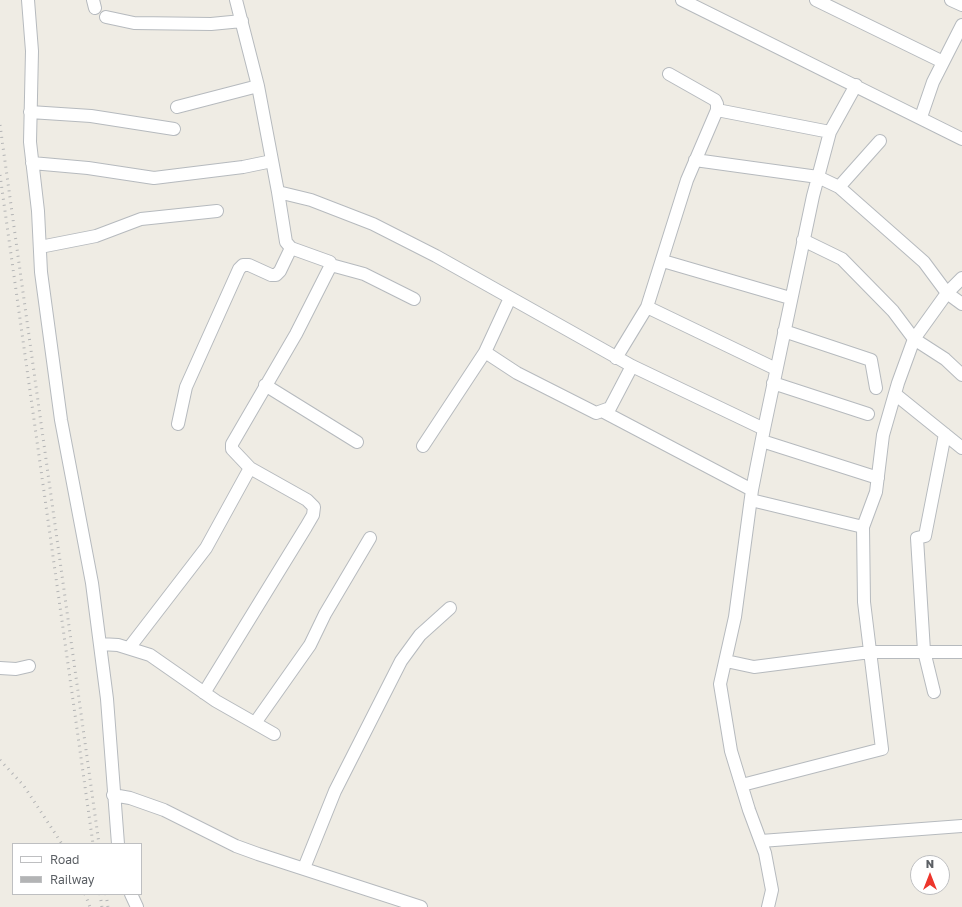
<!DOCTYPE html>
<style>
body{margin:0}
#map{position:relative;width:962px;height:907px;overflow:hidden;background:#efece4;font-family:"Golos Text",sans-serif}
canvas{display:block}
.legend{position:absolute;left:12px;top:843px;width:130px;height:52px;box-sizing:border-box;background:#fff;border:1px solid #bebfc1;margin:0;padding:5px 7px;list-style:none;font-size:12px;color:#5c6065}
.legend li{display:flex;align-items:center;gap:8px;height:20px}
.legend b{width:20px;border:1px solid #bebfc1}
.north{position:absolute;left:910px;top:855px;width:40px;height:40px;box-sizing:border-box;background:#fff;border:1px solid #bebfc1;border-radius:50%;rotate:0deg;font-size:11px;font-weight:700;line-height:16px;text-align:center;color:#5c6065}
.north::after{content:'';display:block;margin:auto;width:14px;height:18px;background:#ed352c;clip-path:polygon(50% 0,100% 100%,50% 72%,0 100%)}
</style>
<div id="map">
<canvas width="962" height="907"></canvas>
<ul class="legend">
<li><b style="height:5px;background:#fff"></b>Road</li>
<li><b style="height:5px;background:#b3b4b5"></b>Railway</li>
</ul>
<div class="north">N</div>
</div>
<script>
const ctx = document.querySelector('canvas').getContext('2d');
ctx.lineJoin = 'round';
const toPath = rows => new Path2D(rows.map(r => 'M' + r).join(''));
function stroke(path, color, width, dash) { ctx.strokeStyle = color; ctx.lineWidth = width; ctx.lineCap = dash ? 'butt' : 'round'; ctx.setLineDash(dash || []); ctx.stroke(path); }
const street = toPath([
 [28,0,32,51,30,142,38,211,41,272,61,420,92,583,107,699,118,844],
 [93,0,95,8],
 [236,0,258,86,278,192,311,200,373,224,436,256,632,366,764,429],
 [682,0,962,139],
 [816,0,943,62],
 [951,0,962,5],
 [106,17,134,23,211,24,242,21],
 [177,107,258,86],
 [717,110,830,132],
 [30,112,91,116,174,129],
 [921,117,933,82,962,25],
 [695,160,818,177,839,187,924,262,947,293,962,304],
 [32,163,88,168,154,178,243,167,272,161],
 [839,187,880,141],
 [803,240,842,259,893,311,914,339,945,359,962,375],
 [40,247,96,236,141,219,217,211],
 [663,261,790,298],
 [331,265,364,274,414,299],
 [510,298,485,352,517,373,596,413,610,408,632,366],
 [647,307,776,369],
 [784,331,871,360,876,388],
 [616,358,647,307,687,180,717,110,717,104,715,100,669,74],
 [773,383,868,414],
 [265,385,357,442],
 [895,394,962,448],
 [602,411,752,490],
 [178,424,186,387,239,269,243,265,249,265,271,275,276,275,280,271,291,248],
 [762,441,878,478],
 [423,446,485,352],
 [751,500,863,527],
 [100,644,118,645,150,655,216,701,274,734],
 [129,648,206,548,250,468],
 [726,661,754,667,870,652,962,652],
 [0,668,16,669,29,666],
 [934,692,924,651,917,538,925,536,945,434],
 [204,693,306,527,313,515,314,507,307,500,250,468,232,449,232,444,296,334,331,265,330,262,291,248,286,242,278,192],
 [255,723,310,645,325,614,370,538],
 [742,785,882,749,864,602,863,527,876,492,883,435,898,383,914,339,947,293,962,278],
 [113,795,130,798,164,810,236,846,258,854,421,907],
 [761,841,962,826],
 [304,868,335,791,401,661,420,635,450,608],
 [131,894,137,907],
 [768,907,772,890,765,853,749,810,731,751,720,684,735,617,752,490,764,429,813,196,830,132,856,85]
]);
const rail = toPath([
 [0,125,99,844],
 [0,175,93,844],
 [0,760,24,786,62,844],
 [85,894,90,907],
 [100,894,102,907],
 [106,894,108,907]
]);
stroke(street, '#b6babe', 14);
stroke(street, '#fff', 12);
stroke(rail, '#b3b4b5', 3, [1, 5]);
</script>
